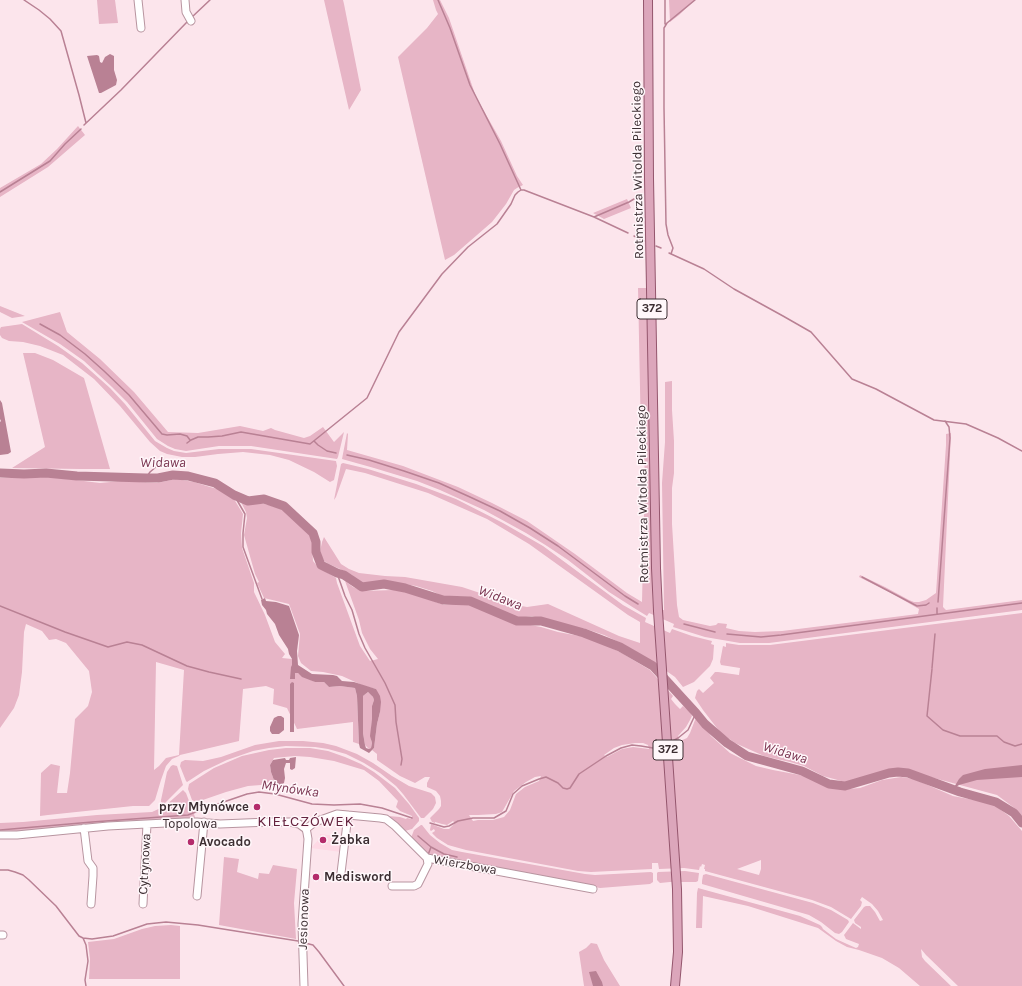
<!DOCTYPE html>
<meta charset="utf-8">
<style>
body{margin:0}
canvas{display:block;background:#fce5ec}
</style>
<canvas width="1022" height="986"></canvas>
<script>
const ctx = document.querySelector('canvas').getContext('2d');
ctx.lineJoin = 'round';
function paint(path, color) { ctx.fillStyle = color; ctx.fill(path, 'evenodd'); }
const toPath = rows => new Path2D(rows.map(r => 'M' + r).join(''));
function stroke(path, color, width, dash) { ctx.strokeStyle = color; ctx.lineWidth = width; ctx.lineCap = dash ? 'butt' : 'round'; ctx.setLineDash(dash || []); ctx.stroke(path); }
function label(font, color, halo, rows, align = 'center') {
  ctx.font = font + ' Karla,sans-serif'; ctx.lineWidth = 3; ctx.setLineDash([]); ctx.textBaseline = 'middle'; ctx.strokeStyle = halo; ctx.fillStyle = color; for (const [text, x, y, turn = 0] of rows) {
    ctx.save(); ctx.translate(x, y); ctx.rotate((+turn || 0) * Math.PI / 180); ctx.textAlign = isNaN(turn) ? turn : align; if (halo) ctx.strokeText(text, 0, 0); ctx.fillText(text, 0, 0); ctx.restore();
  }
}
const built = toPath([
 [320,834,343,837,341,852,311,848,320,838]
]);
const green = toPath([
 [97,0,115,0,118,23,99,24],
 [324,0,343,0,344,4,361,90,349,110],
 [433,0,440,0,449,18,476,97,501,141,517,176,523,185,517,188,514,190,506,204,492,222,454,255,445,260,398,57,427,28,438,14,436,10],
 [669,0,695,0,679,15,670,22],
 [78,126,85,135,48,167,0,197,0,188,41,164,57,149],
 [627,199,631,208,604,219,593,213],
 [638,288,647,288,653,611,664,610,662,483,665,442,665,382,672,381,672,410,674,441,674,473,672,488,672,524,677,605,679,617,683,620,710,626,716,625,718,623,727,624,726,628,739,631,755,632,782,631,918,614,919,609,891,593,859,577,860,575,885,587,909,600,914,602,919,602,926,600,936,593,946,445,946,434,951,433,943,607,946,610,1022,600,1022,610,769,643,740,643,705,637,673,627,674,624,649,613,647,616,634,608,609,592,568,560,547,546,526,533,484,510,440,490,417,481,374,468,342,459,347,433,348,434,347,450,403,466,458,487,492,503,527,521,575,554,627,593,642,602,645,471,641,438],
 [0,306,25,316,12,318,0,312],
 [60,312,67,332,100,359,134,392,168,432,198,433,240,426,263,431,271,428,275,430,304,438,310,436,323,427,334,442,344,432,338,457,337,459,251,446,219,446,186,451,175,449,168,446,157,439,127,402,112,387,84,361,60,344,22,322],
 [22,324,58,346,82,363,110,388,125,404,155,441,167,448,174,451,186,453,219,449,251,449,336,461,337,466,334,480,330,482,314,472,289,460,270,455,243,452,218,454,195,457,182,457,167,454,160,451,150,442,120,406,94,379,63,355,40,346,23,342,9,341,2,338,0,335,0,329,1,327],
 [23,353,35,353,53,360,84,378,110,469,81,469,12,468,45,447],
 [343,463,368,469,416,484,456,499,503,523,543,546,585,577,623,605,646,618,645,622,670,633,672,629,692,636,712,641,711,644,714,645,713,659,710,666,694,682,683,687,675,677,652,661,625,645,604,635,586,629,567,626,547,619,538,618,532,616,519,618,471,597,442,596,432,591,416,586,388,581,363,584,357,581,352,575,340,569,329,564,324,561,320,552,322,542,324,537,341,564,349,569,359,573,385,576,405,577,462,587,516,605,527,607,548,604,619,636,640,643,640,622,628,615,529,544,487,519,428,493,365,473,346,469,336,497,334,500,341,464],
 [51,477,100,483,121,481,157,483,176,479,194,482,210,487,221,490,234,499,243,514,241,533,242,548,254,583,254,592,265,615,275,642,285,654,282,658,292,659,292,665,291,673,298,673,315,682,324,682,329,687,340,686,355,688,357,696,359,744,353,742,353,722,297,729,287,708,273,704,274,689,266,686,243,689,239,741,180,755,179,756,172,759,166,766,161,780,155,800,149,806,133,806,48,815,40,816,41,773,51,764,60,766,57,793,67,793,70,773,75,719,88,706,92,692,89,671,66,643,56,639,49,640,42,631,26,624,24,632,22,672,19,695,14,708,0,728,0,478],
 [156,662,184,670,179,755,166,758,159,766,154,770],
 [240,500,248,503,260,503,269,505,281,509,289,514,307,531,313,540,312,548,313,561,318,567,336,578,337,583,360,646,370,661,378,659,370,649,362,633,359,620,345,581,353,587,362,591,394,590,411,593,444,605,464,603,472,605,516,625,525,624,541,627,558,632,585,637,599,642,620,652,650,670,673,696,671,699,675,704,680,709,683,706,690,712,692,716,690,720,686,727,678,736,680,741,687,738,690,733,695,720,696,719,701,723,711,736,730,753,756,766,773,770,805,776,829,788,848,789,860,788,882,780,901,777,914,779,953,796,990,803,997,807,1009,816,1022,831,1022,986,958,986,926,955,921,949,922,957,925,961,951,986,920,986,899,968,882,958,859,950,847,947,836,941,818,928,748,906,703,896,702,928,696,928,697,893,698,888,800,916,820,925,822,927,823,929,836,939,847,944,856,948,858,947,859,944,846,939,844,935,853,923,861,929,861,927,855,923,854,920,864,907,866,906,870,906,875,912,880,921,883,920,878,911,872,904,862,897,860,900,862,902,861,906,851,919,831,907,812,900,705,871,705,869,704,869,705,865,702,864,701,867,700,866,699,870,684,868,659,869,658,863,652,863,652,869,591,872,578,871,466,850,448,845,437,838,432,833,435,831,434,829,431,831,430,830,431,824,444,829,449,829,455,823,453,821,447,825,442,824,435,822,435,823,432,822,430,818,439,809,441,806,441,801,440,796,436,791,427,787,427,783,430,777,425,777,415,783,400,776,377,760,377,754,372,750,374,748,377,724,380,712,376,689,364,686,342,676,323,672,311,671,301,663,298,656,300,634,289,604,264,598,257,583,259,582,255,574,244,535,247,518,246,512],
 [635,743,643,743,648,745,649,749,633,747,622,749,607,757,604,755,614,748,622,745],
 [541,776,539,781,525,787,516,794,510,810,504,817,493,820,478,820,473,821,469,815,478,815,496,814,502,812,514,791,526,782,535,777],
 [761,860,761,869,759,875,737,869],
 [1022,613,1022,816,1013,807,997,795,897,768,845,782,823,776,804,766,790,762,764,756,735,743,720,732,703,710,695,698,697,691,699,689,703,693,714,683,710,678,715,672,718,672,739,675,740,668,721,665,720,662,723,646,726,647,726,643,739,645,770,645],
 [368,692,373,697,374,700,372,706,372,719,371,740,372,743,371,748,369,749,365,745,363,733,363,696],
 [279,741,303,741,323,743,336,746,357,754,373,763,392,776,409,786,431,793,435,797,436,803,433,809,424,818,421,818,403,794,396,786,380,773,364,763,346,754,328,749,315,747,286,746,269,748,253,751,227,760,204,771,187,782,186,781,180,766,181,762,185,760,203,761,221,757,255,745],
 [286,748,310,748,328,751,345,757,361,764,374,772,395,788,409,804,419,818,419,821,412,829,405,831,388,816,400,817,406,819,407,818,411,819,412,816,400,811,396,807,398,801,379,781,364,770,334,761,310,757,295,756,274,758,270,765,271,772,275,783,277,784,276,786,261,785,248,786,226,792,197,802,194,801,192,800,188,789,189,784,214,768,242,756,269,750],
 [173,765,177,766,183,785,165,803,163,803,161,802,161,800,167,772,171,766],
 [183,790,186,793,195,817,194,819,0,833,0,823,23,822,97,815,152,812,165,806],
 [421,825,422,825,430,835,440,843,452,850,462,852,585,874,595,875,651,872,653,873,653,882,650,884,600,888,445,860,427,854,411,838,414,830],
 [224,857,239,859,237,872,258,879,259,873,269,874,273,865,297,869,294,903,296,939,219,925],
 [685,871,699,873,698,881,696,882,670,882,660,883,657,880,657,873,658,872],
 [706,874,813,903,831,910,848,920,849,922,842,932,839,934,835,933,821,922,809,915,702,884,702,881,703,875],
 [171,925,180,926,180,979,89,979,90,959,88,942,114,939,142,929,155,926],
 [591,943,597,944,604,960,620,986,584,986,579,952,586,948]
]);
const water = toPath([
 [110,54,114,56,114,70,117,80,116,85,101,93,99,93,87,56,97,55,99,56,100,62,102,63,105,57],
 [0,400,2,403,11,452,8,454,0,455,0,422,1,421,0,419],
 [265,598,266,601,276,602,289,606,299,635,297,651,298,665,312,674,333,675,337,676,342,681,354,682,376,689,380,696,381,702,380,712,377,724,374,748,369,753,360,748,359,744,357,696,355,688,340,686,329,687,324,682,315,682,302,677,298,673,295,673,295,679,290,679,291,667,292,665,292,659,289,654,288,649,279,635,275,624,267,614,266,610,262,605,261,600],
 [368,692,373,697,374,700,372,706,372,719,370,736,372,743,371,748,369,749,366,748,365,745,363,733,363,696],
 [292,682,294,683,294,732,290,732,290,684],
 [278,716,281,716,284,718,284,730,279,734,272,734,270,731,270,727,274,718],
 [296,757,295,768,292,770,290,769,290,763,286,763,284,769,285,778,284,783,280,785,275,783,271,772,270,765,273,760,285,758,286,760,289,760,290,758],
 [1022,765,1022,777,977,780,959,785,953,789,959,779,963,775,985,769],
 [596,971,602,982,603,986,593,986,589,972]
]);
const stream = toPath([
 [24,0,39,10,50,19,61,31,79,95,86,123],
 [438,0,450,28,470,85,500,144,521,190],
 [192,17,210,0],
 [665,24,665,0],
 [84,125,121,90,187,22],
 [0,192,50,161,65,144,81,129],
 [594,217,629,202,634,199],
 [634,236,644,241],
 [656,246,661,248],
 [669,253,704,269,734,289,783,316,811,332,852,379,876,389,934,420,966,424,998,438,1022,451],
 [671,254,673,248,668,235,666,224,664,108,664,28,667,23,695,0],
 [40,324,60,335,85,354,104,371,129,395,162,434,167,435,180,434,187,436,190,440],
 [314,441,318,445,327,451,336,453],
 [187,443,191,440,198,437,208,437,222,436,241,432,310,444,367,398,399,332,442,274,468,247,497,224,511,204,515,195,518,192,521,190,524,190,594,217,628,233],
 [347,455,369,460,404,471,439,483,470,497,500,511,530,528,558,546,625,596,638,604],
 [146,478,150,472,164,460],
 [234,495,245,514,243,533,243,547,262,599],
 [337,573,345,596,352,610,359,634,365,648,385,683,395,705,396,722,402,759,401,765],
 [862,577,917,606,926,605,929,603],
 [938,602,950,438,949,427,945,421],
 [0,606,65,632,108,647,127,642,142,645,187,666,209,672,241,679],
 [937,614,937,608],
 [684,624,715,632],
 [727,634,761,637,781,635,1022,603],
 [932,668,935,634],
 [932,669,927,716,943,730,960,736,997,736,1004,742,1015,746,1022,744],
 [671,742,678,738,688,730,696,713],
 [430,823,444,827,449,826,458,821,473,818,494,818,506,811,513,794,522,786,539,779,546,777,558,783,563,788,567,789,570,788,579,774,606,756,621,748,632,745,641,746,653,748,658,748,664,745],
 [0,830,92,822,188,815,209,807,247,794,259,792,275,794,312,804,334,805,360,804,382,808,412,818],
 [418,836,431,847],
 [428,855,431,847,444,854,457,857],
 [0,870,8,870,15,872,23,875,29,880,56,906,79,936,83,938,92,939,113,936,147,924,166,922,198,925,298,941],
 [83,938,86,945,88,961,85,980,86,986],
 [305,943,313,945,319,952,344,986]
]);
const river = toPath([
 [0,473,24,474,46,473,77,476,146,478,158,478,173,475,188,476,215,483,234,495,248,501,264,499,284,506,313,533,316,542,316,552,321,565,337,573,344,575,362,587,384,584,405,588,443,600,470,601,517,621,541,621,584,633,620,647,653,666,696,713,705,724,727,743,747,756,802,771,829,784,845,786,889,773,898,772,908,773,960,792,996,802,1014,813,1022,823]
]);
const minor = toPath([
 [138,0,141,28],
 [185,0,186,12,191,21],
 [84,828,88,861,93,868,93,876,91,904],
 [306,829,315,822,337,814,380,818,386,819,395,826,427,858,593,889],
 [0,835,17,835,108,826,185,822,197,822,220,824,269,822,290,822,299,824,306,829,307,833,308,839,302,924,304,986],
 [341,873,348,815],
 [392,886,414,886,418,884,428,864,427,858],
 [197,896,204,822],
 [143,904,147,824],
 [0,935,3,935]
]);
const major = toPath([
 [648,0,649,178,656,568,658,611,677,889,678,952,675,986]
]);
const markers = [
 [257,807,4,"#b42b6b"],
 [323,840,4,"#b42b6b"],
 [191,842,4,"#b42b6b"],
 [316,877,4,"#b42b6b"]
];
const shields = [
 [652,309,30],
 [668,750,30]
];
const shieldNames = [
 ["372",652,309],
 ["372",668,750]
];
const streetNames = [
 ["Rotmistrza Witolda Pileckiego",638,170,-91],
 ["Rotmistrza Witolda Pileckiego",643,494,-91],
 ["Topolowa",190,824],
 ["Cytrynowa",145,864,-87],
 ["Wierzbowa",465,865,10],
 ["Jesionowa",304,919,-88]
];
const poiNames = [
 ["przy Młynówce",249,807,"right"],
 ["Żabka",331,840],
 ["Avocado",199,842],
 ["Medisword",324,877]
];
const waterNames = [
 ["Widawa",163,463],
 ["Widawa",500,598,21],
 ["Widawa",785,753,17],
 ["Młynówka",290,789,8]
];
const quarterNames = [
 ["KIEŁCZÓWEK",306,822]
];
paint(built, '#fed9e5');
paint(green, '#e7b5c6');
paint(water, '#b98194');
stroke(stream, '#b98194', 1.5);
stroke(river, '#b98194', 9);
stroke(minor, '#b895a0', 9);
stroke(major, '#94566d', 10);
stroke(minor, '#fff', 7);
stroke(major, '#dca6bb', 8);
for (const [x, y, r, color] of markers) { const dot = new Path2D(); dot.arc(x, y, r, 0, 2 * Math.PI); ctx.fillStyle = color; ctx.fill(dot); stroke(dot, '#fff7fa', 1.5); }
for (const [x, y, w] of shields) { const box = new Path2D(); box.roundRect(x - w / 2, y - 10, w, 20, 3); ctx.fillStyle = '#fff7fa'; ctx.fill(box); stroke(box, '#3c2e32', 1); }
label('bold 12px', '#3c2e32', null, shieldNames);
label('13px', '#3c2e32', '#fff7fa', streetNames);
label('bold 13px', '#3c2e32', '#fff7fa', poiNames, 'left');
label('italic 14px', '#7b3551', '#fff7fa', waterNames);
ctx.letterSpacing = '1px';
label('15px', '#64223e', '#fff7fa', quarterNames);
ctx.letterSpacing = '0px';
</script>
